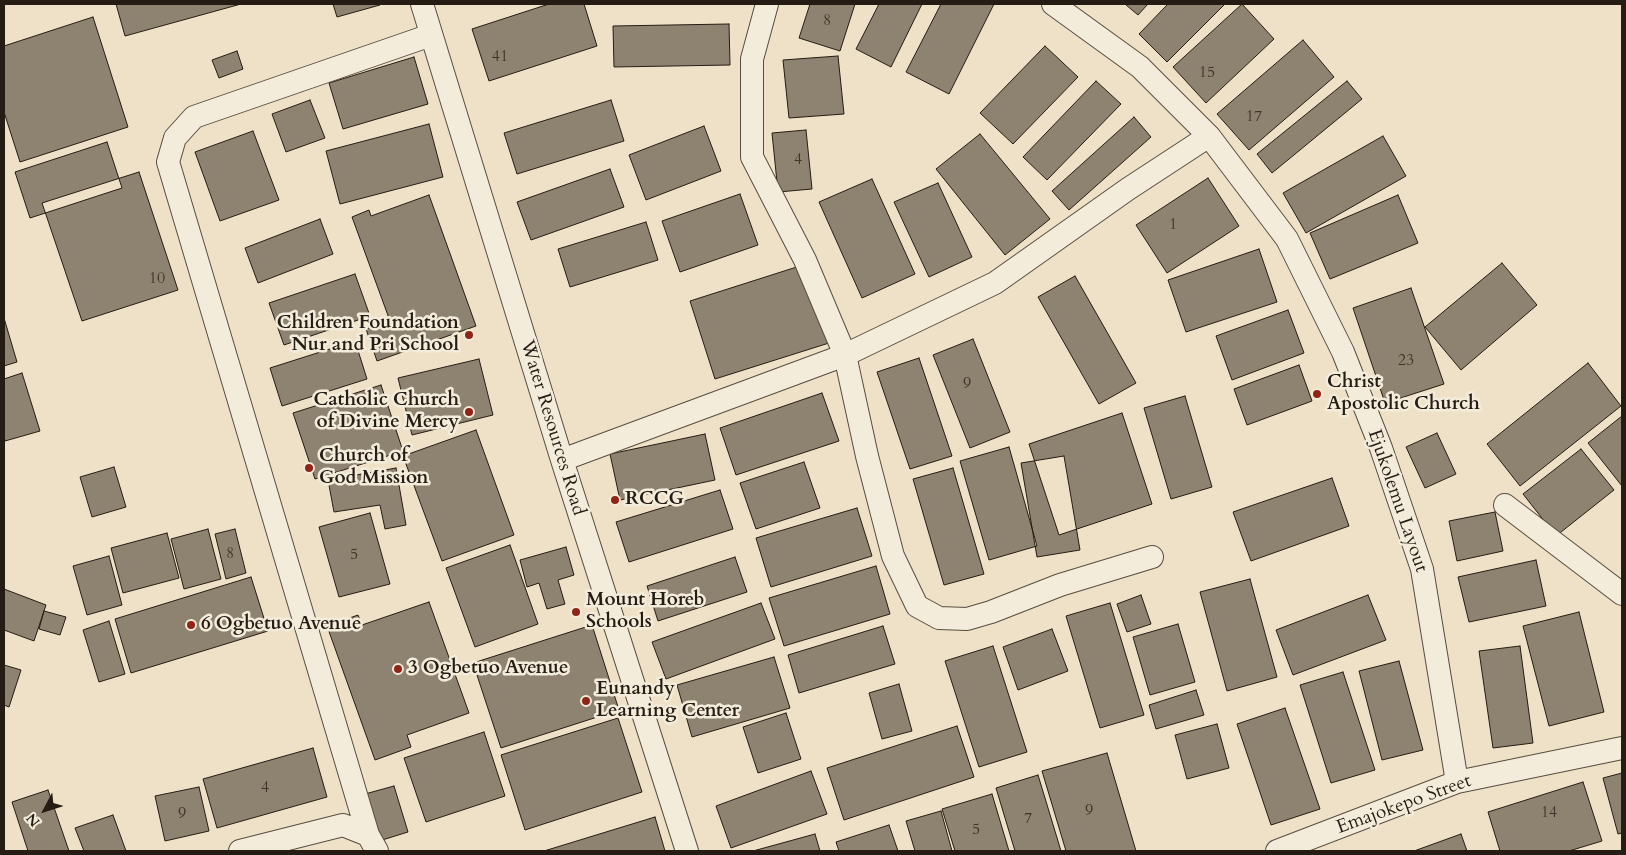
<!DOCTYPE html>
<style>
body{margin:0}
#map{position:relative;width:1626px;height:855px;overflow:hidden;background:#eee1c7;font-family:Cardo,serif}
canvas{display:block}
.frame{position:absolute;inset:0;border:5px solid #251c13;pointer-events:none}
.north{position:absolute;left:20px;top:785px;width:50px;height:50px;-webkit-text-stroke:4px #f4ecdb;paint-order:stroke;rotate:230deg;font-size:14px;font-weight:700;line-height:20px;text-align:center;color:#251c13}
.north::after{content:'';display:block;margin:auto;width:18px;height:22px;background:#251c13;clip-path:polygon(50% 0,100% 100%,50% 72%,0 100%)}
</style>
<div id="map">
<canvas width="1626" height="855"></canvas>
<div class="frame"></div>
<div class="north">N</div>
</div>
<script>
const ctx = document.querySelector('canvas').getContext('2d');
ctx.lineJoin = 'round';
function paint(path, color) { ctx.fillStyle = color; ctx.fill(path, 'evenodd'); }
const toPath = rows => new Path2D(rows.map(r => 'M' + r).join(''));
function stroke(path, color, width, dash) { ctx.strokeStyle = color; ctx.lineWidth = width; ctx.lineCap = dash ? 'butt' : 'round'; ctx.setLineDash(dash || []); ctx.stroke(path); }
function label(font, color, halo, rows, align = 'center') {
  ctx.font = font + ' Cardo,serif'; ctx.lineWidth = 5; ctx.setLineDash([]); ctx.textBaseline = 'middle'; ctx.strokeStyle = halo; ctx.fillStyle = color; for (const [text, x, y, turn = 0] of rows) {
    ctx.save(); ctx.translate(x, y); ctx.rotate((+turn || 0) * Math.PI / 180); ctx.textAlign = isNaN(turn) ? turn : align; if (halo) ctx.strokeText(text, 0, 0); ctx.fillText(text, 0, 0); ctx.restore();
  }
}
const building = toPath([
 [116,4,241,4,125,36,116,4],
 [333,4,380,4,380,5,337,17,333,4],
 [549,4,584,4,597,46,489,81,472,29,549,4],
 [810,4,855,4,840,51,799,38,810,4],
 [879,4,922,4,891,67,856,49,879,4],
 [941,4,994,4,949,94,906,72,941,4],
 [1125,4,1148,4,1138,15,1125,4],
 [1168,4,1225,4,1167,62,1139,34,1168,4],
 [1242,4,1274,39,1206,103,1173,67,1242,4],
 [93,17,128,127,20,162,4,112,4,46,93,17],
 [729,24,730,65,614,67,613,26,729,24],
 [1303,40,1334,77,1249,150,1217,114,1303,40],
 [1045,46,1078,77,1013,144,980,113,1045,46],
 [237,51,243,69,219,78,212,60,237,51],
 [838,56,844,114,789,118,783,60,838,56],
 [414,57,428,104,343,129,329,83,414,57],
 [1096,81,1121,104,1047,180,1023,157,1096,81],
 [1347,81,1362,99,1272,173,1257,154,1347,81],
 [310,100,325,138,286,152,272,114,310,100],
 [611,100,624,141,517,174,504,133,611,100],
 [1134,117,1151,137,1069,210,1052,191,1134,117],
 [429,124,443,177,340,204,326,151,429,124],
 [704,126,721,171,646,200,629,155,704,126],
 [806,130,812,189,778,192,772,133,806,130],
 [253,131,279,200,220,221,195,152,253,131],
 [980,134,1050,219,1005,255,936,169,980,134],
 [1383,136,1406,176,1306,233,1283,193,1383,136],
 [107,142,122,188,30,218,15,172,107,142],
 [610,169,624,207,531,240,517,202,610,169],
 [139,172,178,290,82,321,42,203,139,172],
 [1208,178,1239,226,1167,273,1136,225,1208,178],
 [872,179,915,274,862,298,819,202,872,179],
 [938,183,972,257,929,277,894,202,938,183],
 [740,194,758,245,680,272,662,221,740,194],
 [429,195,476,326,377,361,366,329,390,321,352,217,369,210,371,216,429,195],
 [1398,195,1418,243,1330,279,1310,233,1398,195],
 [320,219,333,254,258,283,245,248,320,219],
 [646,222,658,260,570,287,558,249,646,222],
 [1259,249,1277,302,1186,332,1168,280,1259,249],
 [1502,263,1537,305,1461,370,1425,327,1502,263],
 [803,265,829,343,715,379,690,301,803,265],
 [355,274,370,316,284,345,269,303,355,274],
 [1075,276,1136,383,1099,404,1038,297,1075,276],
 [1411,288,1444,384,1385,403,1353,308,1411,288],
 [1288,310,1304,353,1232,380,1216,336,1288,310],
 [4,318,17,362,4,366,4,318],
 [973,339,1010,432,970,448,933,355,973,339],
 [355,341,367,379,282,406,270,368,355,341],
 [919,358,952,456,910,469,877,372,919,358],
 [479,359,493,415,412,435,398,378,479,359],
 [1588,363,1621,406,1520,486,1487,444,1588,363],
 [1299,365,1312,401,1247,425,1234,389,1299,365],
 [22,373,40,431,5,441,4,436,4,379,22,373],
 [381,385,403,451,315,479,293,413,381,385],
 [822,393,839,441,736,475,720,428,822,393],
 [1185,396,1212,487,1171,499,1144,408,1185,396],
 [1122,413,1152,504,1059,535,1029,444,1122,413],
 [1622,416,1622,486,1588,443,1622,416],
 [476,430,514,535,442,561,403,456,476,430],
 [1437,433,1456,474,1425,488,1406,447,1437,433],
 [705,434,715,480,620,500,610,454,705,434],
 [1009,447,1037,546,989,560,960,461,1009,447],
 [1581,449,1614,490,1556,536,1523,494,1581,449],
 [1064,456,1080,550,1037,557,1021,463,1064,456],
 [804,462,820,508,756,529,740,483,804,462],
 [114,467,126,507,92,517,80,477,114,467],
 [396,468,406,525,385,529,380,505,334,512,328,480,396,468],
 [953,468,984,574,944,585,913,479,953,468],
 [1332,478,1349,526,1251,561,1233,512,1332,478],
 [720,490,733,529,629,562,616,522,720,490],
 [857,508,872,556,771,587,756,538,857,508],
 [1495,512,1503,551,1457,561,1449,521,1495,512],
 [370,513,390,584,339,597,319,527,370,513],
 [208,529,221,579,184,589,171,539,208,529],
 [235,529,246,573,226,579,215,534,235,529],
 [167,533,179,578,123,593,111,548,167,533],
 [510,545,538,624,475,647,446,568,510,545],
 [566,547,574,575,558,580,565,604,547,609,539,583,527,587,520,560,566,547],
 [109,556,122,605,87,615,73,566,109,556],
 [735,557,747,592,658,621,647,586,735,557],
 [1536,560,1546,606,1469,622,1458,577,1536,560],
 [876,566,890,614,784,646,769,598,876,566],
 [251,577,268,631,131,673,115,619,251,577],
 [1250,579,1277,677,1227,691,1200,592,1250,579],
 [4,589,46,605,34,641,4,630,4,589],
 [1141,595,1151,624,1127,632,1117,604,1141,595],
 [1368,595,1386,640,1293,675,1276,630,1368,595],
 [429,602,469,713,407,735,411,747,375,760,327,626,358,615,362,625,429,602],
 [761,603,775,639,666,679,652,642,761,603],
 [1110,603,1144,715,1100,728,1066,616,1110,603],
 [44,611,66,617,60,635,39,629,44,611],
 [1579,612,1604,712,1549,726,1523,626,1579,612],
 [109,621,125,674,99,682,83,630,109,621],
 [1178,624,1195,682,1150,695,1133,637,1178,624],
 [592,625,619,710,501,748,473,663,592,625],
 [883,626,895,664,799,693,788,655,883,626],
 [1052,629,1068,671,1018,690,1003,647,1052,629],
 [993,646,1027,752,979,767,945,661,993,646],
 [1520,646,1533,743,1493,748,1479,651,1520,646],
 [774,657,790,708,692,737,677,685,774,657],
 [1399,661,1423,750,1382,760,1359,671,1399,661],
 [4,665,21,670,9,707,4,705,4,665],
 [1343,672,1375,770,1331,783,1300,685,1343,672],
 [899,684,912,731,882,739,869,693,899,684],
 [1196,690,1204,715,1156,729,1149,705,1196,690],
 [1285,708,1320,809,1271,825,1237,724,1285,708],
 [786,713,801,759,758,773,743,727,786,713],
 [618,718,642,792,525,830,501,755,618,718],
 [1217,724,1229,768,1187,779,1175,735,1217,724],
 [957,726,974,777,844,820,827,768,957,726],
 [484,732,505,796,426,822,404,758,484,732],
 [313,748,327,797,217,828,203,779,313,748],
 [1107,753,1136,851,1066,851,1042,771,1107,753],
 [811,771,827,814,731,848,716,806,811,771],
 [1622,773,1622,833,1618,834,1603,778,1622,773],
 [1038,775,1061,851,1015,851,996,788,1038,775],
 [1583,782,1602,841,1569,851,1500,851,1488,812,1583,782],
 [394,786,408,832,379,841,365,794,394,786],
 [199,787,209,831,165,841,155,796,199,787],
 [48,790,69,851,28,851,12,802,48,790],
 [992,794,1009,851,955,851,942,809,992,794],
 [941,811,952,851,915,851,906,821,941,811],
 [113,815,126,851,84,851,75,828,113,815],
 [655,817,665,851,544,851,655,817],
 [889,825,898,851,839,851,836,842,889,825],
 [815,834,820,851,753,851,815,834],
 [1461,834,1467,851,1414,851,1461,834]
]);
const street = toPath([
 [422,4,562,460,687,851],
 [767,4,752,59,752,157,805,260,845,355,867,456,893,556,917,606,939,618,967,619,991,612,1060,585,1152,557],
 [1053,4,1140,67,1209,136,1287,239,1343,352,1381,448,1422,569,1457,782],
 [562,460,845,355,995,283,1128,189,1209,136],
 [1505,505,1622,594],
 [240,851,343,825,368,835],
 [377,851,368,835,168,162,175,138,194,117,431,35],
 [1277,851,1457,782,1622,748]
]);
const markers = [
 [469,335,5,"#8f2418"],
 [1317,394,5,"#8f2418"],
 [469,412,5,"#8f2418"],
 [309,468,5,"#8f2418"],
 [615,500,5,"#8f2418"],
 [576,612,5,"#8f2418"],
 [191,625,5,"#8f2418"],
 [398,669,5,"#8f2418"],
 [586,701,5,"#8f2418"]
];
const numberNames = [
 ["8",827,21],
 ["41",500,57],
 ["15",1207,73],
 ["17",1254,117],
 ["4",798,160],
 ["1",1173,225],
 ["10",157,279],
 ["23",1406,361],
 ["9",967,384],
 ["8",230,554],
 ["5",354,555],
 ["4",265,788],
 ["9",1089,811],
 ["14",1549,813],
 ["9",182,814],
 ["7",1028,819],
 ["5",976,830]
];
const poiNames = [
 ["Children Foundation",459,324,"right"],
 ["Nur and Pri School",459,346,"right"],
 ["Christ",1327,383],
 ["Apostolic Church",1327,405],
 ["Catholic Church",459,401,"right"],
 ["of Divine Mercy",459,423,"right"],
 ["Church of",319,457],
 ["God Mission",319,479],
 ["RCCG",625,500],
 ["Mount Horeb",586,601],
 ["Schools",586,623],
 ["6 Ogbetuo Avenue",201,625],
 ["3 Ogbetuo Avenue",408,669],
 ["Eunandy",596,690],
 ["Learning Center",596,712]
];
const streetNames = [
 ["Water Resources Road",552,428,73],
 ["Ejukolemu Layout",1397,501,71],
 ["Emajokepo Street",1404,805,-20]
];
paint(building, '#8e8271');
stroke(building, '#251c13', 1);
stroke(street, '#574d40', 24);
stroke(street, '#f4ecdb', 22);
for (const [x, y, r, color] of markers) { const dot = new Path2D(); dot.arc(x, y, r, 0, 2 * Math.PI); ctx.fillStyle = color; ctx.fill(dot); stroke(dot, '#f4ecdb', 2); }
label('16px', '#3f362a', null, numberNames);
label('bold 19px', '#251c13', '#f4ecdb', poiNames, 'left');
label('19px', '#251c13', '#f4ecdb', streetNames);
</script>
